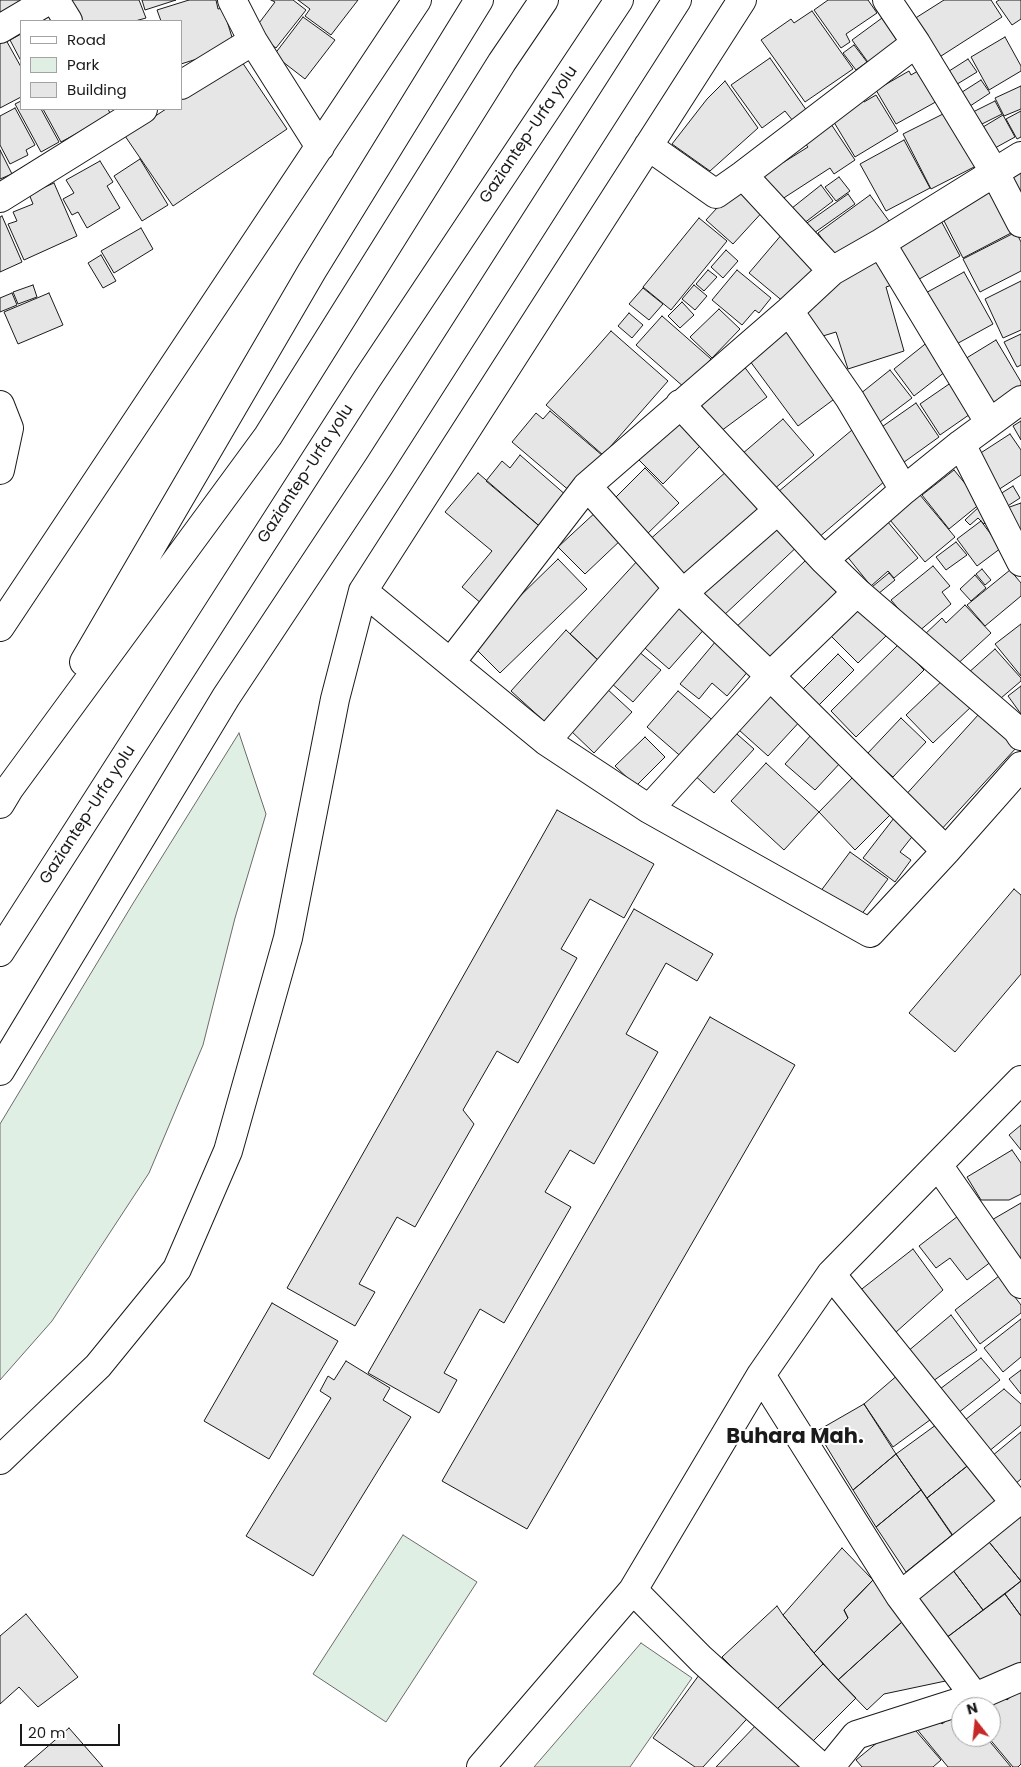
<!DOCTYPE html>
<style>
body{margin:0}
#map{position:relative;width:1021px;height:1767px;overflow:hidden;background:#fff;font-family:Poppins,sans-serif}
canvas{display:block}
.legend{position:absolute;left:20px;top:20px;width:162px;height:90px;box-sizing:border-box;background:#fff;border:1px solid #a3a3a3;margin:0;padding:6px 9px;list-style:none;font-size:15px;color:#1a1a1a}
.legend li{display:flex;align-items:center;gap:10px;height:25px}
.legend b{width:25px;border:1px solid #a3a3a3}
.north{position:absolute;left:951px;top:1697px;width:50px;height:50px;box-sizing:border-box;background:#fff;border:1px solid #a3a3a3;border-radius:50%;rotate:344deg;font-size:14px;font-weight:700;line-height:20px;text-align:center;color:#1a1a1a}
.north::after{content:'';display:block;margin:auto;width:18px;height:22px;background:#c62828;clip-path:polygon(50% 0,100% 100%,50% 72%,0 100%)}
.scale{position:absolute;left:20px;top:1724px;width:100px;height:22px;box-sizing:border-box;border:2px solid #1a1a1a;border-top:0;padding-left:6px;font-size:15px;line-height:18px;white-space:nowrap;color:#1a1a1a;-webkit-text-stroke:4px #fff;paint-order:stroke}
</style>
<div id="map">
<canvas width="1021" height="1767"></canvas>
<ul class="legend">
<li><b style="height:6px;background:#fff"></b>Road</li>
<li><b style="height:14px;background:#e0efe3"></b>Park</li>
<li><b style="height:14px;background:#e6e6e6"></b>Building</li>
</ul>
<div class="north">N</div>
<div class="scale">20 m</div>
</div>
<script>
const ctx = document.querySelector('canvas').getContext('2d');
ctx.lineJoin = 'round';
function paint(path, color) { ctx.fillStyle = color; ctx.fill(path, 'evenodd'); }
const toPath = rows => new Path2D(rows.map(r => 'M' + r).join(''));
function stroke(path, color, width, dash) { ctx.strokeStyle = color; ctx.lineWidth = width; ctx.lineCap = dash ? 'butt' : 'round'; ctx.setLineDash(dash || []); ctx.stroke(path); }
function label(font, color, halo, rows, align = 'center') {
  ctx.font = font + ' Poppins,sans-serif'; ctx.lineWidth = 4; ctx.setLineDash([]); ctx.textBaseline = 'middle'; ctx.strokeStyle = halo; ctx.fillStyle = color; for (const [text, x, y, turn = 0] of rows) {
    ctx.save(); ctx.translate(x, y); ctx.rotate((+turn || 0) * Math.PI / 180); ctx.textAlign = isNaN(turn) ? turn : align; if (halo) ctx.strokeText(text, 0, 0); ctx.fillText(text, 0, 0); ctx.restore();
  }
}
const green = toPath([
 [239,733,266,814,235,918,203,1045,149,1173,52,1321,0,1380,0,1124,132,905,239,733],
 [403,1535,477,1582,386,1722,313,1674,403,1535],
 [641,1643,692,1678,630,1767,534,1767,641,1643]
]);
const building = toPath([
 [0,0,35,0,0,19,0,0],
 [72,0,139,0,146,18,135,21,79,21,72,0],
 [142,0,176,0,145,10,142,0],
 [189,0,216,0,218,9,223,8,235,47,181,64,181,21,161,21,157,10,189,0],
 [271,0,293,0,306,10,276,48,253,31,275,2,271,0],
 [298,0,358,0,331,35,305,16,310,9,298,0],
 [828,0,868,0,877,13,846,34,850,42,841,48,814,10,828,0],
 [944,0,991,0,1002,17,938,58,914,19,944,0],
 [999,0,1021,0,1021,19,1012,25,996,2,999,0],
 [812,11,853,69,805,102,761,40,791,19,794,23,812,11],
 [303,17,335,40,305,79,274,55,303,17],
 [882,18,900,43,870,65,852,40,882,18],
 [21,34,21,61,10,40,21,34],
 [1005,37,1021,66,1021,71,989,90,971,57,1005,37],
 [6,40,21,67,21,97,0,108,0,43,6,40],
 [854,45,867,62,856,70,843,53,854,45],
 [770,58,807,111,793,121,785,111,762,128,731,85,770,58],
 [240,59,287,129,173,206,125,136,166,109,181,109,181,99,240,59],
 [968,59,977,72,954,86,946,73,968,59],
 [923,68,941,99,896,124,876,90,909,71,911,75,923,68],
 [981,80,990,93,967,108,959,94,981,80],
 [725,81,758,128,710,171,672,144,707,99,725,81],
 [1021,86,1021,109,1004,116,995,98,1021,86],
 [859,95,864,102,876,95,898,131,855,157,829,114,859,95],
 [21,101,21,109,41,109,59,142,41,152,15,104,21,101],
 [995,101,1002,114,980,125,973,112,995,101],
 [15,108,35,145,26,150,28,155,10,164,0,145,0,116,15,108],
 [43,109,108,109,111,115,61,142,43,109],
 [951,110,978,165,931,189,903,134,951,110],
 [1021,111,1021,137,1017,139,1006,119,1021,111],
 [1003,115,1015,137,995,148,983,127,1003,115],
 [831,124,855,160,834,174,830,168,776,203,757,174,781,158,784,162,808,147,804,142,831,124],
 [904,140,930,188,886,211,860,164,904,140],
 [0,150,12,174,0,179,0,150],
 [140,159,168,205,142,221,114,176,140,159],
 [100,161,113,182,107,186,120,208,87,228,78,212,72,215,63,199,74,193,66,180,100,161],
 [1021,167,1021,196,1009,173,1021,167],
 [839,177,850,191,836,201,825,187,839,177],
 [54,183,77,236,24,260,8,224,17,221,13,212,33,204,29,194,54,183],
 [739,184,766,208,733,244,706,220,739,184],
 [821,185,833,201,799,227,787,212,821,185],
 [991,189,1013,232,963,258,941,215,991,189],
 [848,194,855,204,814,233,807,223,848,194],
 [870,195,889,221,837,259,818,233,870,195],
 [2,216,22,262,0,272,0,217,2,216],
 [939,217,960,256,914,282,892,243,939,217],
 [699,218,727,241,671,310,643,287,699,218],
 [141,228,153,249,114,273,101,251,141,228],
 [1016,232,1021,242,1021,271,980,292,963,259,1016,232],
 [783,233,819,263,785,303,749,273,783,233],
 [726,250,738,261,723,278,711,267,726,250],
 [876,252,892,285,886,287,904,351,848,369,836,332,813,339,798,313,876,252],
 [101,255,116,281,103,288,88,263,101,255],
 [708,270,717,277,704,291,696,284,708,270],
 [737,270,771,298,759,313,755,310,742,325,712,300,737,270],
 [964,272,993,324,951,347,922,295,964,272],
 [1021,281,1021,330,1003,338,985,299,1021,281],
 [33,285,37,297,18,304,13,292,33,285],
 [694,285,707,296,695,310,682,299,694,285],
 [643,288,663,304,649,320,629,304,643,288],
 [12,293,17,305,0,312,0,298,12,293],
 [49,293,63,325,18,344,4,312,49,293],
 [682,302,694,315,680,328,668,316,682,302],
 [719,309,740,329,712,358,690,337,719,309],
 [629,313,643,325,632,338,618,326,629,313],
 [662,316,711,359,685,388,636,345,662,316],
 [788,321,841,394,798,426,744,353,788,321],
 [611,331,668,381,603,455,546,405,611,331],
 [1021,334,1021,365,1017,367,1004,342,1021,334],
 [996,340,1021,382,1021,391,988,410,960,362,996,340],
 [929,341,950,368,914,396,894,369,929,341],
 [740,361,767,397,721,431,694,396,740,361],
 [890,370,912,398,876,425,855,398,890,370],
 [955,380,976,410,940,435,920,404,955,380],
 [916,403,939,437,900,465,876,431,916,403],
 [550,411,603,456,571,492,512,442,536,413,543,419,550,411],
 [783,419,814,455,773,490,742,454,783,419],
 [677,421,701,445,663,484,638,459,677,421],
 [1021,421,1021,440,1013,426,1021,421],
 [852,430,892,475,818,538,778,492,852,430],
 [1010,434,1021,450,1021,475,998,490,976,456,1010,434],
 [520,455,567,496,544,530,486,481,502,461,510,468,520,455],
 [645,468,679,503,645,536,611,502,645,468],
 [954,470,981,503,949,529,922,495,954,470],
 [727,471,764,512,684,583,647,542,727,471],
 [478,473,544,530,482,604,462,587,492,551,445,512,478,473],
 [1013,486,1020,498,1000,511,992,499,1013,486],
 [920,495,955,537,925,562,890,520,920,495],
 [1021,503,1021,545,1004,509,1021,503],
 [981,505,992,516,984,524,978,518,970,525,965,520,981,505],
 [597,511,623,538,585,574,558,547,597,511],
 [776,520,801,543,722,617,694,594,776,520],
 [887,521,918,558,894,578,888,571,871,586,846,555,887,521],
 [981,521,1001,548,977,566,957,539,981,521],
 [956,542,967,555,946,570,936,557,956,542],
 [558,559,587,589,500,673,471,644,558,559],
 [639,559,667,585,599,661,570,634,639,559],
 [806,560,838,594,767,660,732,631,806,560],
 [933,566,950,586,942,592,951,604,918,632,891,600,933,566],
 [982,569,991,580,985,585,976,574,982,569],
 [1010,570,1021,583,1021,596,985,626,967,605,1010,570],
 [889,573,895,580,878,594,872,587,889,573],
 [975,575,986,588,971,601,960,589,975,575],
 [677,599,707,626,669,669,638,642,677,599],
 [857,603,887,635,858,663,827,632,857,603],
 [965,605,991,633,952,669,922,637,942,618,946,623,965,605],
 [1021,624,1021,676,995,644,1021,624],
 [566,630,599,661,544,721,511,691,566,630],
 [716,641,750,669,727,696,712,683,699,699,680,684,716,641],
 [899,644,924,670,856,737,831,711,899,644],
 [995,649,1021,678,1021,681,994,704,967,674,995,649],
 [638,651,661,670,633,702,611,683,638,651],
 [838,654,854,670,819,705,803,689,838,654],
 [945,678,972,706,933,743,906,715,945,678],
 [1021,686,1021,714,1008,696,1021,686],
 [606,688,632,712,594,753,568,728,606,688],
 [678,691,716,723,685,760,647,727,678,691],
 [774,691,803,718,768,756,739,730,774,691],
 [979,714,1016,748,939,832,902,799,979,714],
 [901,718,926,742,893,777,867,754,901,718],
 [730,728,754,749,714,793,691,772,730,728],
 [812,734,842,761,815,790,785,764,812,734],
 [645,737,665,757,636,786,615,766,645,737],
 [766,763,819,812,784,850,731,801,766,763],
 [855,775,892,813,855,850,819,812,855,775],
 [557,810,654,864,624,918,590,899,561,949,577,958,518,1063,497,1051,463,1110,474,1124,415,1227,397,1217,359,1284,375,1292,355,1326,287,1288,557,810],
 [894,818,915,833,900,852,911,860,895,882,863,858,894,818],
 [850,852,888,879,858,919,820,892,850,852],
 [1014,889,1021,895,1021,974,955,1052,909,1013,1014,889],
 [634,909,713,954,697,981,666,963,626,1034,658,1052,594,1164,570,1150,545,1192,571,1207,504,1323,480,1309,444,1373,457,1380,439,1413,368,1373,634,909],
 [710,1017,795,1065,527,1529,442,1481,710,1017],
 [1021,1125,1021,1150,1009,1135,1021,1125],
 [1012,1150,1021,1163,1021,1194,1009,1200,981,1200,967,1177,1012,1150],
 [1021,1203,1021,1271,990,1221,1021,1203],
 [962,1213,996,1258,967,1280,950,1258,936,1268,919,1246,962,1213],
 [913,1249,943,1290,895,1333,858,1292,913,1249],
 [999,1276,1021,1305,1021,1313,980,1344,955,1310,999,1276],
 [272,1303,338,1341,269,1459,204,1421,272,1303],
 [951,1315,977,1350,933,1381,907,1352,951,1315],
 [1021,1319,1021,1357,1003,1372,984,1348,1021,1319],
 [981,1358,1000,1380,958,1413,940,1389,981,1358],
 [346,1361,390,1388,383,1400,411,1417,313,1576,246,1536,331,1398,320,1391,328,1376,334,1380,346,1361],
 [1021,1370,1021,1394,1009,1379,1021,1370],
 [899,1374,934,1417,893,1447,864,1404,899,1374],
 [1004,1389,1021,1404,1021,1425,988,1452,965,1420,1004,1389],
 [864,1404,896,1454,853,1490,817,1431,864,1404],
 [940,1422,971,1463,927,1498,896,1454,940,1422],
 [1021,1432,1021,1479,1015,1484,992,1456,1021,1432],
 [896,1454,921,1490,876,1527,853,1490,896,1454],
 [971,1463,1001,1500,954,1537,927,1498,971,1463],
 [921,1490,952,1535,906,1572,876,1527,921,1490],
 [1021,1513,1021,1581,985,1537,1021,1513],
 [985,1537,1021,1581,983,1610,949,1565,985,1537],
 [842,1548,873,1580,844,1610,848,1618,814,1653,783,1615,842,1548],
 [949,1565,983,1610,942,1641,913,1594,949,1565],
 [873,1580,902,1622,838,1680,814,1653,848,1618,844,1610,873,1580],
 [1021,1581,1021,1616,1005,1594,1021,1581],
 [1005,1594,1021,1616,1021,1663,981,1692,942,1641,1005,1594],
 [777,1606,783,1615,823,1664,775,1711,722,1657,777,1606],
 [26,1614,78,1677,38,1707,19,1687,0,1704,0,1636,26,1614],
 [902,1622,955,1679,884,1694,867,1710,838,1680,902,1622],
 [823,1664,856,1698,809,1745,775,1711,823,1664],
 [702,1671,755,1710,703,1767,695,1767,653,1738,702,1671],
 [1021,1688,1021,1764,1018,1767,1013,1767,988,1737,991,1737,991,1707,979,1707,985,1701,990,1707,1003,1696,1007,1700,1021,1688],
 [934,1715,942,1724,951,1717,961,1729,961,1737,986,1737,1011,1767,948,1767,916,1728,934,1715],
 [759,1722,803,1764,800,1767,716,1767,759,1722],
 [910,1724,941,1760,933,1767,862,1767,856,1760,889,1733,893,1738,910,1724],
 [69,1728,103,1767,24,1767,69,1728]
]);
const minor = toPath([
 [55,0,68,21],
 [232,0,253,41,320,147],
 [887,0,916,43,995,173,1021,223],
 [0,29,49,0],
 [181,85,253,41],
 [648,146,716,194,743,175,916,43],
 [743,175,832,271],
 [0,198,143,109],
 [881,243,989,422],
 [789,311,850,399,904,490],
 [680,404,824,560,857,592,1017,730,1021,736],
 [0,405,9,428,0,470],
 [961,444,1021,562],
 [587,486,678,588,770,676,946,851],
 [824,560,904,490,961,444,1021,400],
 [363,591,546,741,678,588],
 [683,593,778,510],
 [0,627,417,0],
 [451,662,587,486,789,311,832,271,881,243,1021,156],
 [546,741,649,809,870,933,946,851,1021,766],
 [649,809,770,676,857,592],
 [938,1165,1021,1284],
 [831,1274,1015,1503,900,1596],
 [761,1375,900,1596,975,1697],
 [0,1460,98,1366,177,1269,228,1151,288,938,335,699,363,591,742,0],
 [633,1590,701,1659,821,1767],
 [481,1767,633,1590,761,1375,831,1274,1021,1080],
 [830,1767,856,1735,975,1697,1021,1677]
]);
const highway = toPath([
 [84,662,312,271,479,0],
 [0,804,9,789,268,436,502,62,544,0],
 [0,952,367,379,619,0],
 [0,1071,226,697,379,466,677,0]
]);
const streetNames = [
 ["Gaziantep-Urfa yolu",529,135,-56],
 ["Gaziantep-Urfa yolu",306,474,-57],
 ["Gaziantep-Urfa yolu",88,815,-57]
];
const districtNames = [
 ["Buhara Mah.",795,1438]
];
paint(green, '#e0efe3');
stroke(green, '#6a6a6a', 1);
paint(building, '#e6e6e6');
stroke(building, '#1a1a1a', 1);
stroke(minor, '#1a1a1a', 30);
stroke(highway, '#1a1a1a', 30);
stroke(minor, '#fff', 28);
stroke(highway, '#fff', 28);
label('16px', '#1a1a1a', '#fff', streetNames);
label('bold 21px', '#1a1a1a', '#fff', districtNames);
</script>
